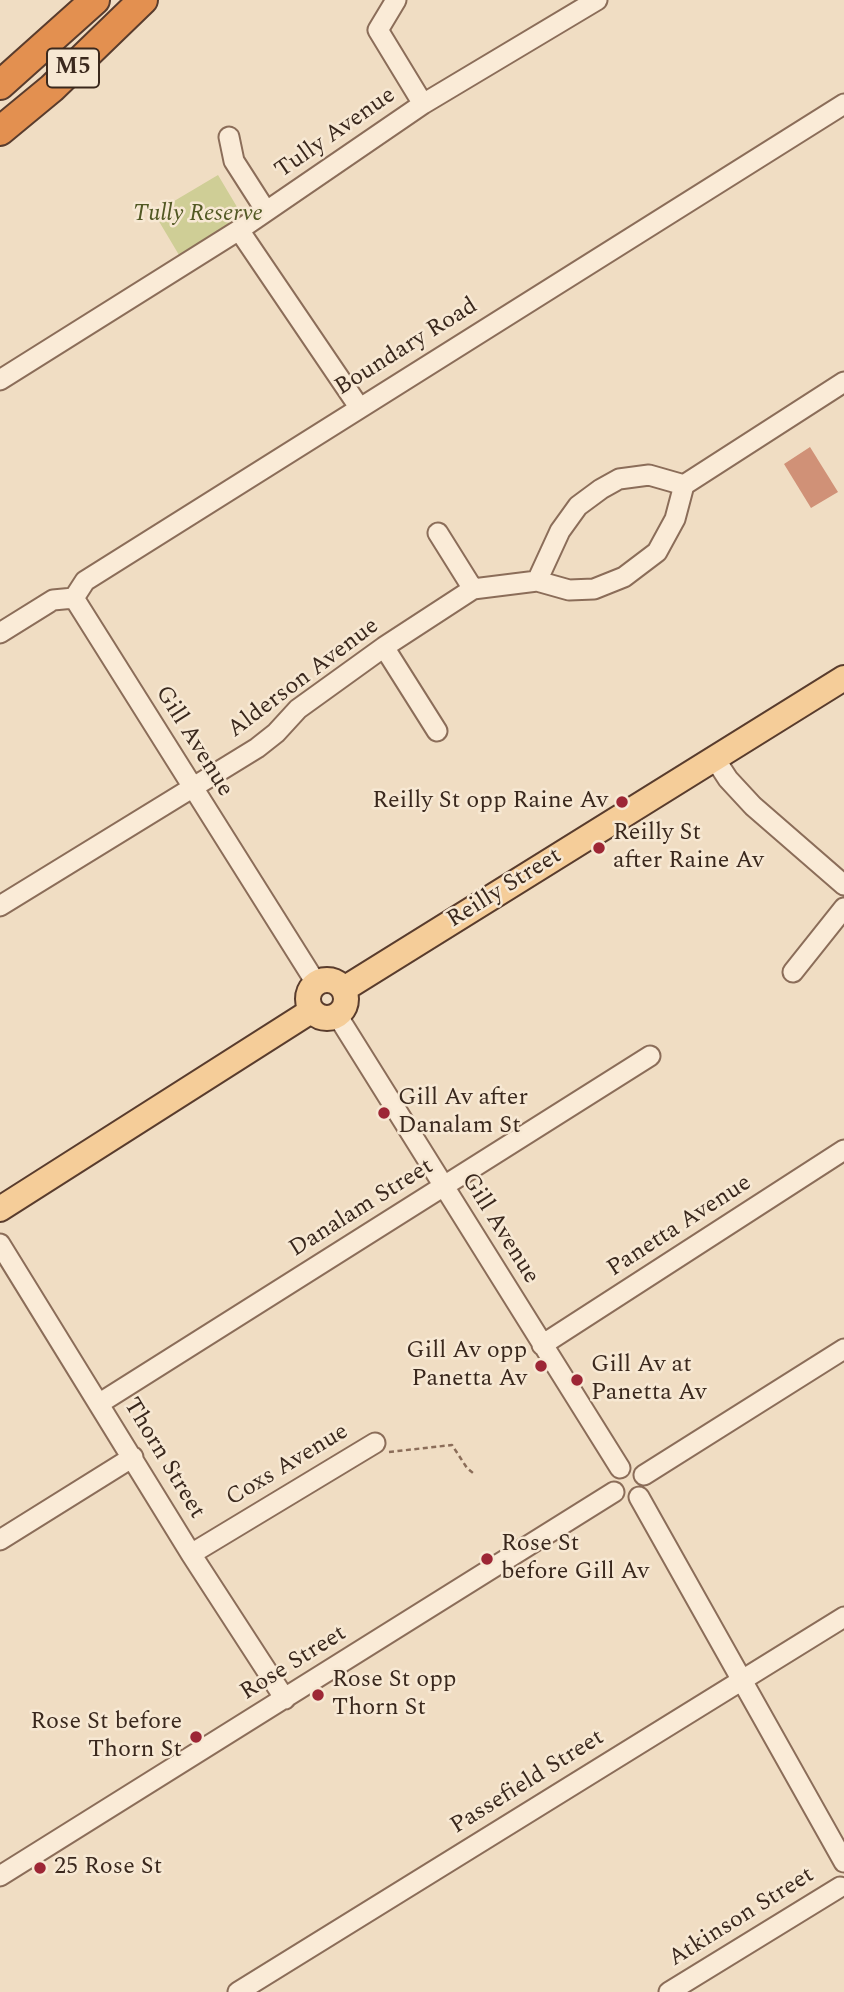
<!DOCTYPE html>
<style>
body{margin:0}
canvas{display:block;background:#f0ddc3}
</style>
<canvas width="844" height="1992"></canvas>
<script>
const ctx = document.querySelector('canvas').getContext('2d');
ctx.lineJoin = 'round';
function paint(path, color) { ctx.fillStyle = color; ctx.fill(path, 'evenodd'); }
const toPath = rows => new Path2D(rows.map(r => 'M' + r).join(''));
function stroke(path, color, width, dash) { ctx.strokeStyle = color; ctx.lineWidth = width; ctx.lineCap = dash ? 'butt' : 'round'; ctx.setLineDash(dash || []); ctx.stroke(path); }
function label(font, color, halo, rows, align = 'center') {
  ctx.font = font + ' Spectral,serif'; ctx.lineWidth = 5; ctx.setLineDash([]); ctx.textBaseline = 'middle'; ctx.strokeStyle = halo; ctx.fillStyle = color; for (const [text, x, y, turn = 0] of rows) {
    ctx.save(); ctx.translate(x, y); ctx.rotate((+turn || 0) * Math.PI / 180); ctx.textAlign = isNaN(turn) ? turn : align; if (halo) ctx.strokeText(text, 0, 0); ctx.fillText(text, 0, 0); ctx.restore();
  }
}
const green = toPath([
 [218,175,243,217,179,255,154,213]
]);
const building = toPath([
 [810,447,838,492,811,508,784,464]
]);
const path = toPath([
 [389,1452,452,1445,467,1468,473,1473]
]);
const minor = toPath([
 [396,0,378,30,423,104],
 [229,137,234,161,266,211],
 [239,230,359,407],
 [0,380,239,230,423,104,597,0],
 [438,533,473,589],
 [537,581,560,531,578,506,601,489,619,479,649,475,684,485],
 [74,598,316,983],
 [0,633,53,600,74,598,85,581,844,104],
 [384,647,437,731],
 [715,759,728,779,753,806,844,885],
 [0,906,257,748,276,733,298,709,384,647,473,589,537,581,569,590,594,589,624,577,657,552,675,519,684,485,844,382],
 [793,972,844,908],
 [337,1015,620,1468],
 [0,1244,191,1554,285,1699],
 [542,1345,844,1150],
 [100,1403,650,1056],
 [644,1475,844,1349],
 [639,1497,844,1862],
 [0,1540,133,1457],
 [191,1554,375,1443],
 [0,1876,614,1492],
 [238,1992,844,1617],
 [669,1992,840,1887]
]);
const major = toPath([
 '308 999a19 19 0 1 1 38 0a19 19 0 1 1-38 0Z',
 [344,989,844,678],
 [0,1209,311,1011]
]);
const highway = toPath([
 [0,85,95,0],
 [0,131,52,88,143,0]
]);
const markers = [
 [622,802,7,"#9d2635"],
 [599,848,7,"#9d2635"],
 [384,1113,7,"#9d2635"],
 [541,1366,7,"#9d2635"],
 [577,1380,7,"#9d2635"],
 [487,1559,7,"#9d2635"],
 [318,1695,7,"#9d2635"],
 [196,1737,7,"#9d2635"],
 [40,1868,7,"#9d2635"]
];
const shields = [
 [73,68,52]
];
const shieldNames = [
 ["M5",73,68]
];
const streetNames = [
 ["Tully Avenue",336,134,-35],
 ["Boundary Road",407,348,-32],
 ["Alderson Avenue",304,679,-37],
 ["Gill Avenue",193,742,58],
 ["Reilly Street",505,889,-32],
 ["Danalam Street",362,1209,-32],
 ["Panetta Avenue",680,1227,-33],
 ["Gill Avenue",499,1229,58],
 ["Thorn Street",163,1459,59],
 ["Coxs Avenue",288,1466,-31],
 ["Rose Street",294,1664,-32],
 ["Passefield Street",528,1783,-32],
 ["Atkinson Street",742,1918,-32]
];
const parkNames = [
 ["Tully Reserve",198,215]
];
const poiNames = [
 ["Reilly St opp Raine Av",608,802,"right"],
 ["Reilly St",613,834],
 ["after Raine Av",613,862],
 ["Gill Av after",398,1099],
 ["Danalam St",398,1127],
 ["Gill Av opp",527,1352,"right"],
 ["Panetta Av",527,1380,"right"],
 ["Gill Av at",591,1366],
 ["Panetta Av",591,1394],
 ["Rose St",501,1545],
 ["before Gill Av",501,1573],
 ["Rose St opp",332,1681],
 ["Thorn St",332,1709],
 ["Rose St before",182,1723,"right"],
 ["Thorn St",182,1751,"right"],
 ["25 Rose St",54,1868]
];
paint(green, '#cfce96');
paint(building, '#d09177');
stroke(minor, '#8b6d59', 23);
stroke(major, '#593c2d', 28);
stroke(highway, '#593c2d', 32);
stroke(path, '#8b6d59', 2.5, [5, 3.5]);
stroke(minor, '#faebd7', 19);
stroke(major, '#f5cd99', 24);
stroke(highway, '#e39050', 28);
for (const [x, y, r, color] of markers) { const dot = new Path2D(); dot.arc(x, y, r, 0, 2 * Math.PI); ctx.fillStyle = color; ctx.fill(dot); stroke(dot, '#f7e8d3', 2.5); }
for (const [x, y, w] of shields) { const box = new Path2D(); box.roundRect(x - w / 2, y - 19.5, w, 39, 5); ctx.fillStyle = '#f7e8d3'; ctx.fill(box); stroke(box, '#3a281d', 2); }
label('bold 23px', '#3a281d', null, shieldNames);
label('24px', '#3a281d', '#f7e8d3', streetNames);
label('italic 24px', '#515823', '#f7e8d3', parkNames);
label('24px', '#3a281d', '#f7e8d3', poiNames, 'left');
</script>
